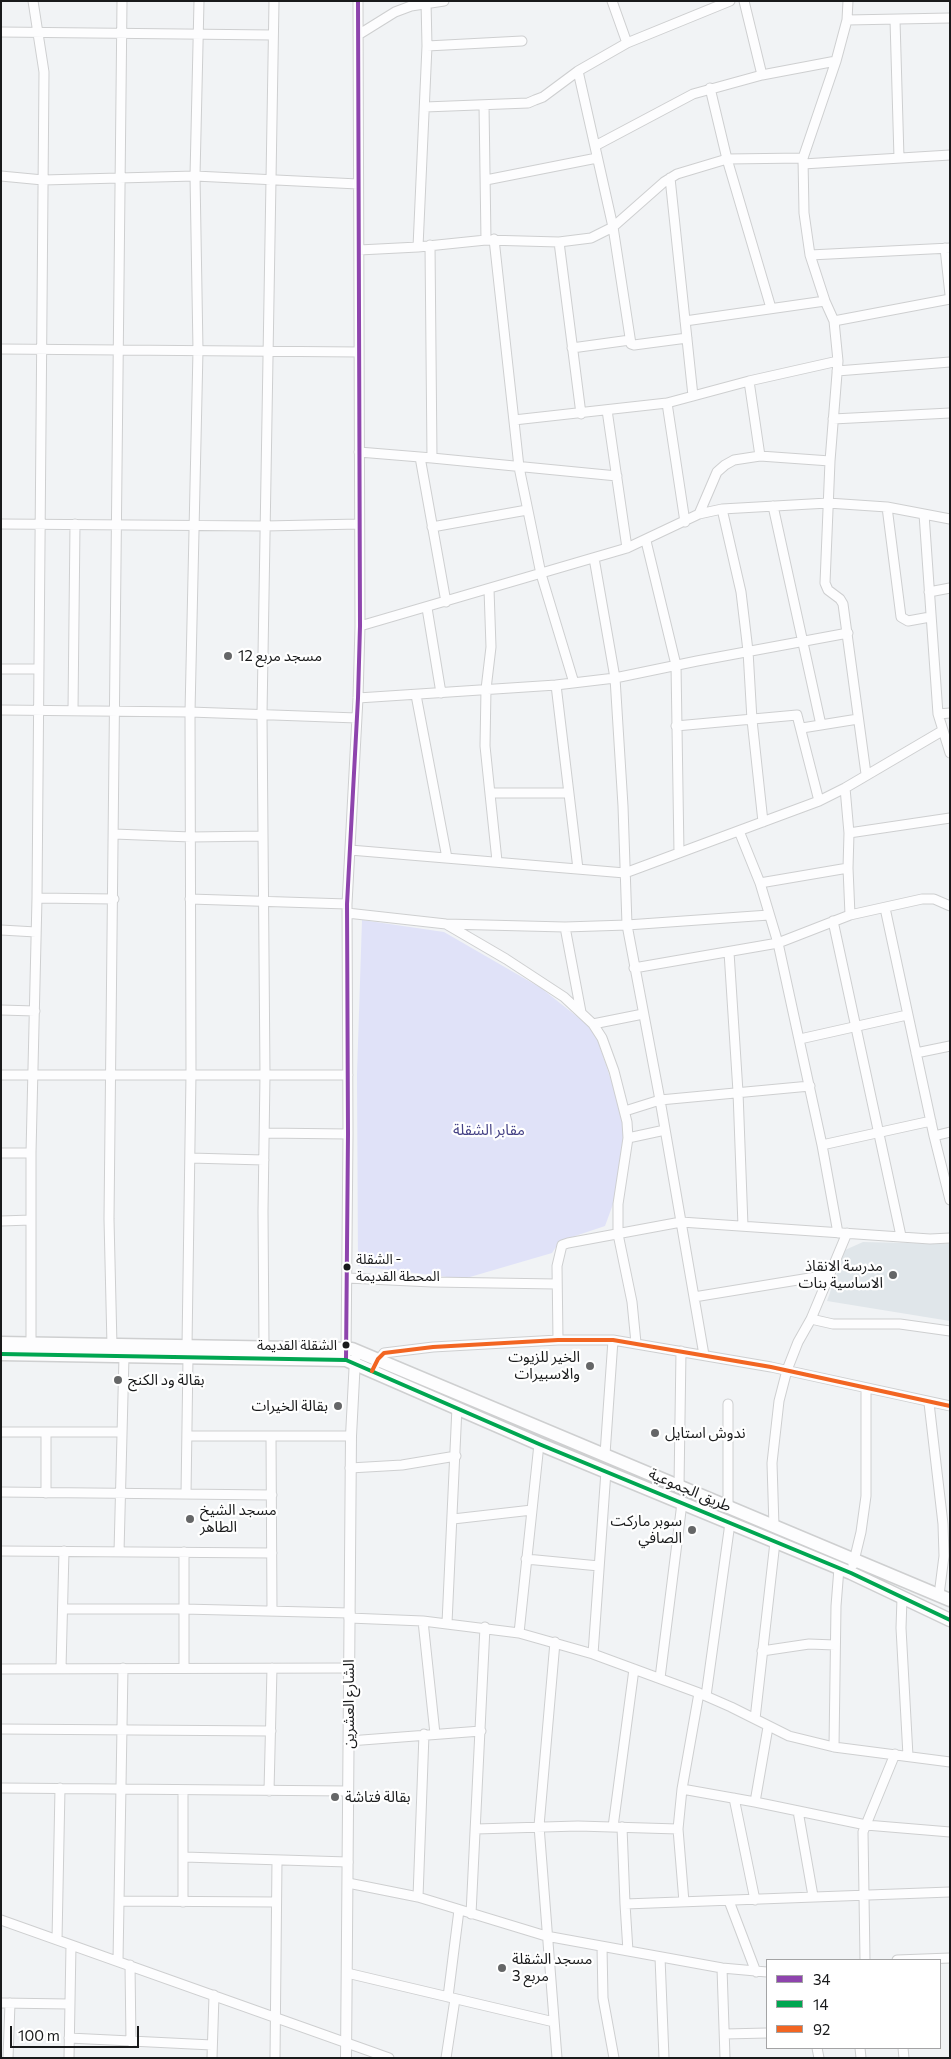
<!DOCTYPE html>
<meta charset="utf-8">
<style>
body{margin:0}
#map{position:relative;width:951px;height:2059px;overflow:hidden;background:#f1f3f5;font-family:Commissioner,sans-serif}
canvas{display:block}
.frame{position:absolute;inset:0;border:2px solid #191a1b;pointer-events:none}
.legend{position:absolute;left:766px;top:1959px;width:175px;height:90px;box-sizing:border-box;background:#fff;border:1px solid #a3a3a4;margin:0;padding:6px 9px;list-style:none;font-size:15px;color:#191a1b}
.legend li{display:flex;align-items:center;gap:10px;height:25px}
.legend b{width:25px;border:1px solid #a3a3a4}
.scale{position:absolute;left:10px;top:2026px;width:129px;height:22px;box-sizing:border-box;border:2px solid #191a1b;border-top:0;padding-left:6px;font-size:15px;line-height:18px;white-space:nowrap;color:#191a1b;-webkit-text-stroke:4px #fff;paint-order:stroke}
</style>
<div id="map">
<canvas width="951" height="2059"></canvas>
<div class="frame"></div>
<ul class="legend">
<li><b style="height:6px;background:#8e44ad"></b>34</li>
<li><b style="height:6px;background:#00a651"></b>14</li>
<li><b style="height:6px;background:#f26522"></b>92</li>
</ul>
<div class="scale">100 m</div>
</div>
<script>
const ctx = document.querySelector('canvas').getContext('2d');
ctx.lineJoin = 'round';
function paint(path, color) { ctx.fillStyle = color; ctx.fill(path, 'evenodd'); }
const toPath = rows => new Path2D(rows.map(r => 'M' + r).join(''));
function stroke(path, color, width, dash) { ctx.strokeStyle = color; ctx.lineWidth = width; ctx.lineCap = dash ? 'butt' : 'round'; ctx.setLineDash(dash || []); ctx.stroke(path); }
function label(font, color, halo, rows, align = 'center') {
  ctx.font = font + ' Commissioner,"Noto Sans Arabic",sans-serif'; ctx.lineWidth = 4.5; ctx.setLineDash([]); ctx.textBaseline = 'middle'; ctx.strokeStyle = halo; ctx.fillStyle = color; for (const [text, x, y, turn = 0] of rows) {
    ctx.save(); ctx.translate(x, y); ctx.rotate((+turn || 0) * Math.PI / 180); ctx.textAlign = isNaN(turn) ? turn : align; if (halo) ctx.strokeText(text, 0, 0); ctx.fillText(text, 0, 0); ctx.restore();
  }
}
const built = toPath([
 [863,1242,950,1244,950,1321,827,1301,845,1250]
]);
const green = toPath([
 [362,920,444,932,541,988,594,1030,628,1130,620,1185,605,1226,560,1241,552,1253,463,1279,358,1266,357,1074]
]);
const minor = toPath([
 [612,1,627,43],
 [744,1,762,75],
 [848,1,847,20,836,61,803,158,804,213,810,255,825,301,834,321,838,361,830,461,825,583,828,590,840,599,843,604,866,774],
 [847,20,950,18],
 [895,20,899,158],
 [1,32,273,35],
 [358,35,395,12,411,6,444,1],
 [427,46,522,41],
 [578,71,613,227,631,344,634,345,687,338],
 [710,88,727,159,771,308],
 [484,105,486,240],
 [425,107,528,103,535,100,543,97,578,71,627,43,730,1],
 [595,146,693,94,762,75,836,61],
 [803,164,950,155],
 [1,176,43,180,195,176,358,184],
 [670,178,693,396],
 [486,180,597,158],
 [494,239,519,467,541,574,574,683],
 [559,242,581,414],
 [430,245,432,458],
 [418,247,427,46,426,1],
 [945,248,950,295],
 [359,250,418,247,486,240,559,242,591,238,613,227,664,182,677,174,727,159,803,158],
 [810,255,950,248],
 [685,321,825,301],
 [834,321,950,299],
 [572,348,630,340],
 [1,349,359,352],
 [837,371,950,362],
 [749,381,760,456],
 [667,403,685,522],
 [607,410,627,548],
 [833,419,950,413],
 [514,420,667,403,749,381,838,361],
 [359,452,432,458,617,476],
 [420,457,446,602],
 [773,506,821,725],
 [887,507,901,617,908,621,930,617],
 [722,509,741,592,748,651,752,720,763,822],
 [699,514,717,472,725,465,734,460,760,456,830,461],
 [924,514,938,714,950,753],
 [1,524,265,526,359,524],
 [432,527,527,510],
 [646,541,676,665,679,853],
 [594,558,615,678,623,806,627,925,660,1100,704,1355],
 [489,589,491,647,486,689,485,746,497,861],
 [929,592,950,588],
 [427,608,441,693],
 [360,626,627,548,699,514,722,509,828,503,887,507,950,519],
 [1,669,39,669],
 [556,685,578,869],
 [416,695,447,858],
 [358,698,556,685,615,678,697,661,848,633],
 [1,710,190,712,357,718],
 [73,710,75,524],
 [938,714,950,713],
 [676,726,797,715,819,801],
 [802,728,858,719],
 [845,788,849,833,848,868,850,915],
 [490,793,568,793],
 [739,831,760,883,778,943,822,1145,838,1233],
 [849,833,950,818],
 [114,834,191,837,263,836],
 [350,850,625,873,819,801,845,788,942,731],
 [760,883,848,868],
 [37,898,114,899],
 [190,899,347,904],
 [885,908,934,1136,950,1200],
 [347,913,446,924,565,927,627,925,769,915],
 [833,921,901,1236],
 [446,924,506,959,564,997,593,1024,602,1038,614,1071,627,1122,628,1138,618,1204,618,1234,632,1302,636,1343],
 [565,927,581,1012],
 [1,930,36,932],
 [729,952,738,1092,743,1226],
 [634,968,778,943,850,915,922,899,934,899,950,906],
 [1,1010,35,1011],
 [593,1024,643,1014],
 [800,1039,907,1015],
 [916,1053,950,1046],
 [1,1075,348,1075],
 [625,1111,660,1100,810,1086],
 [265,1133,348,1134],
 [934,1136,950,1132],
 [628,1138,665,1130],
 [822,1145,931,1121],
 [1,1153,31,1153],
 [190,1158,264,1160],
 [1,1221,31,1220],
 [347,1278,432,1282,556,1284],
 [694,1297,828,1275],
 [811,1319,833,1324,900,1324,950,1331],
 [558,1340,557,1266,562,1245,568,1243,681,1222,930,1239,950,1238],
 [31,1344,31,1153,37,898,44,72,33,1],
 [112,1346,109,1219,122,1],
 [187,1346,191,1074,190,712,198,350,195,176,199,1],
 [264,1346,263,1211,265,1075,262,715,274,1],
 [346,1353,348,1134,347,904,358,698,360,626,358,1],
 [376,1364,384,1353,433,1347,558,1340,613,1340,771,1367,950,1406],
 [929,1403,943,1524,944,1556,939,1595],
 [1,1432,122,1432],
 [46,1433,46,1493],
 [187,1436,351,1436],
 [271,1437,272,1610],
 [605,1454,613,1340],
 [350,1468,402,1465,456,1456],
 [679,1486,681,1351],
 [1,1492,272,1495],
 [186,1494,188,1357],
 [728,1507,728,1404],
 [453,1519,532,1510],
 [774,1527,772,1463,779,1401,787,1370,798,1342,811,1319,847,1233],
 [1,1551,272,1553],
 [119,1552,124,1356],
 [184,1552,184,1668],
 [526,1559,599,1566],
 [853,1565,861,1532,866,1496,866,1389],
 [902,1598,901,1628,908,1756],
 [63,1609,183,1609,350,1613],
 [349,1618,423,1621,519,1633,593,1654,699,1693,731,1707,789,1736,834,1747,950,1762],
 [423,1621,435,1734],
 [447,1623,457,1407],
 [519,1633,539,1444],
 [555,1642,539,1826,557,2058],
 [762,1651,809,1644,835,1645],
 [593,1654,606,1471],
 [61,1668,64,1551],
 [1,1669,349,1668],
 [660,1678,682,1503],
 [706,1696,730,1523],
 [755,1719,775,1542],
 [1,1729,271,1731],
 [349,1741,481,1731],
 [834,1747,836,1606,839,1568],
 [1,1788,348,1791],
 [682,1789,755,1802,866,1825,950,1832],
 [183,1790,183,1902],
 [269,1791,272,1668],
 [734,1798,755,1900],
 [755,1802,768,1727],
 [798,1811,813,1896],
 [613,1827,634,1669],
 [622,1827,625,1904,628,1951],
 [476,1829,578,1826,678,1829],
 [184,1857,348,1862],
 [348,1883,418,1897,546,1936,722,1968,767,1972],
 [418,1897,424,1734],
 [119,1901,276,1902],
 [729,1901,756,1972],
 [684,1902,678,1829,682,1789,699,1693],
 [625,1904,950,1892],
 [471,1914,485,1627],
 [1,1920,389,2058],
 [57,1940,60,1788],
 [602,1947,603,1998,614,2058],
 [660,1957,664,2058],
 [865,1960,863,1832,895,1754],
 [897,1960,950,1958],
 [118,1961,123,1668],
 [130,1965,131,2042],
 [722,1968,725,2058],
 [347,1973,554,2022],
 [448,1997,459,1910],
 [1,2003,69,2004],
 [725,2034,767,2033],
 [69,2038,212,2045],
 [817,2048,819,2058],
 [860,2048,861,2058],
 [903,2048,904,2058],
 [8,2058,10,2003],
 [69,2058,71,1945],
 [212,2058,214,1995],
 [275,2058,277,1860],
 [446,2058,455,1999]
]);
const tertiary = toPath([
 [346,2058,351,1436,355,1359]
]);
const secondary = toPath([
 [1,1343,352,1349,950,1600],
 [1,1354,346,1360,539,1444,851,1573,950,1620]
]);
const bus1 = toPath([
 [346,1360,348,1134,347,904,358,698,360,626,358,1]
]);
const bus2 = toPath([
 [1,1354,346,1360,539,1444,851,1573,950,1620]
]);
const bus3 = toPath([
 [372,1371,378,1359,384,1353,433,1347,558,1340,613,1340,771,1367,950,1406]
]);
const markers = [
 [228,656,5,"#656667"],
 [347,1267,4.5,"#191a1b"],
 [893,1275,5,"#656667"],
 [346,1345,4.5,"#191a1b"],
 [590,1366,5,"#656667"],
 [118,1380,5,"#656667"],
 [338,1406,5,"#656667"],
 [655,1433,5,"#656667"],
 [190,1519,5,"#656667"],
 [692,1530,5,"#656667"],
 [335,1797,5,"#656667"],
 [502,1968,5,"#656667"]
];
const busNames = [
 ["الشقلة -",356,1259],
 ["المحطة القديمة",356,1276],
 ["الشقلة القديمة",337,1345,"right"]
];
const poiNames = [
 ["مسجد مربع 12",238,656],
 ["مدرسة الانقاذ",883,1266,"right"],
 ["الاساسية بنات",883,1283,"right"],
 ["الخير للزيوت",580,1357,"right"],
 ["والاسبيرات",580,1374,"right"],
 ["بقالة ود الكنج",128,1380],
 ["بقالة الخيرات",328,1406,"right"],
 ["ندوش استايل",665,1433],
 ["مسجد الشيخ",200,1510],
 ["الطاهر",200,1527],
 ["سوبر ماركت",682,1521,"right"],
 ["الصافي",682,1538,"right"],
 ["بقالة فتاشة",345,1797],
 ["مسجد الشقلة",512,1959],
 ["مربع 3",512,1976]
];
const parkNames = [
 ["مقابر الشقلة",489,1130]
];
const streetNames = [
 ["طريق الجموعية",690,1490,23],
 ["الشارع العشرين",349,1704,-90]
];
paint(built, '#e0e6ea');
paint(green, '#e0e2f8');
stroke(minor, '#cecfd0', 11);
stroke(tertiary, '#cecfd0', 12);
stroke(secondary, '#cecfd0', 15);
stroke(minor, '#fdfdfe', 9);
stroke(tertiary, '#fdfdfe', 10);
stroke(secondary, '#fdfdfe', 12);
stroke(bus1, '#8e44ad', 4);
stroke(bus2, '#00a651', 4);
stroke(bus3, '#f26522', 4);
for (const [x, y, r, color] of markers) { const dot = new Path2D(); dot.arc(x, y, r, 0, 2 * Math.PI); ctx.fillStyle = color; ctx.fill(dot); stroke(dot, '#fff', 2); }
label('14px', '#191a1b', '#fff', busNames, 'left');
label('15px', '#191a1b', '#fff', poiNames, 'left');
label('15px', '#454285', '#fff', parkNames);
label('15px', '#191a1b', '#fff', streetNames);
</script>
